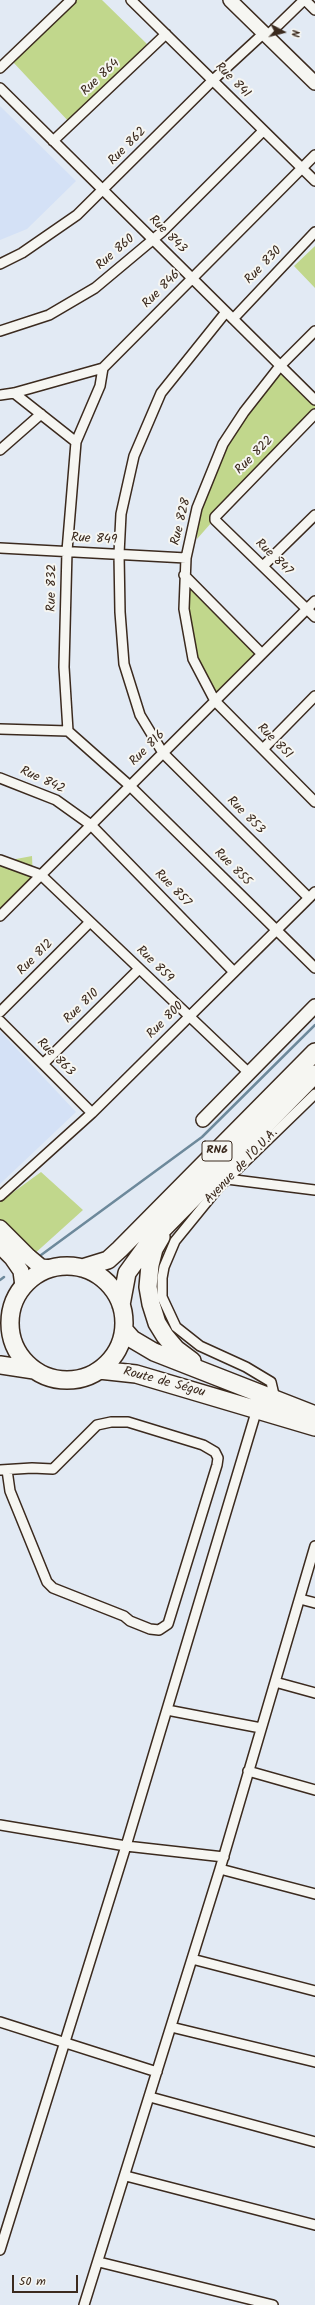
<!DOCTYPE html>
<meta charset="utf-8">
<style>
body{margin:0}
#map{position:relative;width:315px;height:2305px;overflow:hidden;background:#e2eaf4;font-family:Kalam,sans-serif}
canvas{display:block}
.north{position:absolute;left:263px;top:12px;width:40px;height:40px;-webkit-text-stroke:3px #f6f6f2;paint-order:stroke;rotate:97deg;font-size:11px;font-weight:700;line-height:16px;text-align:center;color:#3b2a1e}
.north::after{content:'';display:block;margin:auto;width:14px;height:18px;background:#3b2a1e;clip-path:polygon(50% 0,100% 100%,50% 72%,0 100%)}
.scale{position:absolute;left:12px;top:2275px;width:66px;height:18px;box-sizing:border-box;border:2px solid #3b2a1e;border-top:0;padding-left:5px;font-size:12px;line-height:14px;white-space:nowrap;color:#3b2a1e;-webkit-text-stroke:3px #f6f6f2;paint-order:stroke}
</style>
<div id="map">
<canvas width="315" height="2305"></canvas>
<div class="north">N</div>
<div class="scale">50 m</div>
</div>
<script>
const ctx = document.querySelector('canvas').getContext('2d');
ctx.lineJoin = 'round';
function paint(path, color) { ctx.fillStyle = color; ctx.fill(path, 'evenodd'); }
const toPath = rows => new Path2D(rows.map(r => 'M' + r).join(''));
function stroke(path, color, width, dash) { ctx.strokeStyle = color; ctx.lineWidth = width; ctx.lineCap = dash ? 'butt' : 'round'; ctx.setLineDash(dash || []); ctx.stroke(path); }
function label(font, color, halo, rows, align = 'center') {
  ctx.font = font + ' Kalam,sans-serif'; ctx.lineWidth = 4; ctx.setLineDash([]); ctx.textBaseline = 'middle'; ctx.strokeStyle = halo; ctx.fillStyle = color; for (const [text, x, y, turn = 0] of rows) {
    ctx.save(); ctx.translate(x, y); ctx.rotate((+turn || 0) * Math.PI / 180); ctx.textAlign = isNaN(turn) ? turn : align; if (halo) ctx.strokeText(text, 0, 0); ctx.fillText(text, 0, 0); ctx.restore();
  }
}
const built = toPath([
 [0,106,76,181,27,229,0,240],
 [0,1031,76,1112,0,1184]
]);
const green = toPath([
 [76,0,102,0,147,44,70,123,13,62],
 [315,246,315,288,294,266],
 [280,366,315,403,315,421,219,514,197,539,198,518,215,469,244,412],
 [186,568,261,656,217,700,195,658,186,605],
 [32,856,33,882,0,911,0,862],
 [41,1172,83,1210,32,1256,0,1220,0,1202]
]);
const stream = toPath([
 [37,1258,202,1137,315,1025],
 [0,1280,4,1277]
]);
const street = toPath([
 [131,0,315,181],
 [305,0,315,10],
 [267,36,304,0],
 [0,68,71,0],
 [0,88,315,400],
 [53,141,166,34],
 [0,264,22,253,77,215,213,80,264,33],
 [226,312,161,393,134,456,121,514,119,554,120,612,124,664,140,715,163,753,309,898],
 [233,319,315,232],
 [0,331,49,315,95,288,162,232,263,131],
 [315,331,280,366,244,412,223,444,197,508,186,558,184,609,193,659,215,701,315,802],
 [103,368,100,386,76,442,67,551,64,667,68,731,130,786,315,968],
 [14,393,76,442],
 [0,395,14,393,103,368,315,155],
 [315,414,215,517,215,520,315,617],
 [0,450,41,414],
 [0,548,186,558],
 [263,566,315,515],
 [184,575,262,654],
 [0,729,68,731],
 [263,749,315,696],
 [0,778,56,800,91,825,234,972],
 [0,860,41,875,250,1074],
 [0,916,315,601],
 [0,1012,90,922],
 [0,1021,92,1113],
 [43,1064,139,969],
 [227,1179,315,1190],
 [0,1196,92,1113,315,892],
 [275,1399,271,1382,246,1367,200,1346,176,1327,162,1297,162,1278,164,1267,175,1241,219,1187,315,1094],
 [0,1470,32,1468,53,1469,97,1425,111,1422,128,1422,203,1445,215,1452,218,1458,217,1465,168,1624,159,1630,150,1629,130,1621,124,1616,53,1588,47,1582,10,1491,7,1470],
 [300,1599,315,1603],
 [275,1682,315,1693],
 [167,1710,261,1728],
 [248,1771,315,1790],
 [0,1825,126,1846,224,1857],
 [220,1869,315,1894],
 [192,1959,315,1991],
 [0,2022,157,2072],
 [171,2027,315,2062],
 [150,2097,315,2142],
 [126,2176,315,2225],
 [0,2250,126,1846,257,1409],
 [99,2262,273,2305],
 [84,2305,220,1869,315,1546]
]);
const secondary = toPath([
 [230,0,315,83],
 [203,1120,315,1006]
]);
const primary = toPath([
 [0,1228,29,1257,41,1267,52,1268],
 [0,1246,12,1258,21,1271,23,1286]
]);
const highway = toPath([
 [161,1237,154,1249,150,1265,148,1287,151,1304,157,1323,165,1336,176,1349,192,1361],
 '10 1323a57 57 0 1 1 114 0a57 57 0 1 1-114 0Z',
 [82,1268,108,1260,120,1249,315,1052],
 [121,1305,127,1273,148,1244,315,1074],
 [124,1330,132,1339,154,1352,315,1415],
 [0,1365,34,1370],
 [99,1370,136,1374,315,1427]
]);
const shields = [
 [217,1151,30]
];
const shieldNames = [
 ["RN6",217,1151]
];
const streetNames = [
 ["Rue 864",101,78,-43],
 ["Rue 841",232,81,45],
 ["Rue 862",128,147,-45],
 ["Rue 843",167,235,45],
 ["Rue 860",116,253,-41],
 ["Rue 830",264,266,-46],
 ["Rue 846",162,290,-45],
 ["Rue 822",255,456,-45],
 ["Rue 828",182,522,-76],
 ["Rue 849",94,540,3],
 ["Rue 847",273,558,44],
 ["Rue 832",53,588,-89],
 ["Rue 851",274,742,45],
 ["Rue 816",148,749,-45],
 ["Rue 842",42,781,25],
 ["Rue 853",245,816,45],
 ["Rue 855",232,868,45],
 ["Rue 857",172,889,46],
 ["Rue 812",36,958,-45],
 ["Rue 859",154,965,44],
 ["Rue 810",82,1007,-44],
 ["Rue 800",166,1021,-45],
 ["Rue 863",55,1058,45],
 ["Avenue de l'O.U.A.",242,1167,-46],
 ["Route de Ségou",164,1383,15]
];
paint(built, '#d4e1f6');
paint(green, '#c1d78c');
stroke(stream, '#6d899b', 2.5);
stroke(street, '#3b2a1e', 12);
stroke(secondary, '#3b2a1e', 16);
stroke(primary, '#3b2a1e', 18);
stroke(highway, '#3b2a1e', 20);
stroke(street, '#f6f6f2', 9);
stroke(secondary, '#f6f6f2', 13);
stroke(primary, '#f6f6f2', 15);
stroke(highway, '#f6f6f2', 17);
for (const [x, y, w] of shields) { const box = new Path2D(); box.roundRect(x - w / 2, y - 10, w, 20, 3); ctx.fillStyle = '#f6f6f2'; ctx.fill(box); stroke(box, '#3b2a1e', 1); }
label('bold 12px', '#3b2a1e', null, shieldNames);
label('13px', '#3b2a1e', '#f6f6f2', streetNames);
</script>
